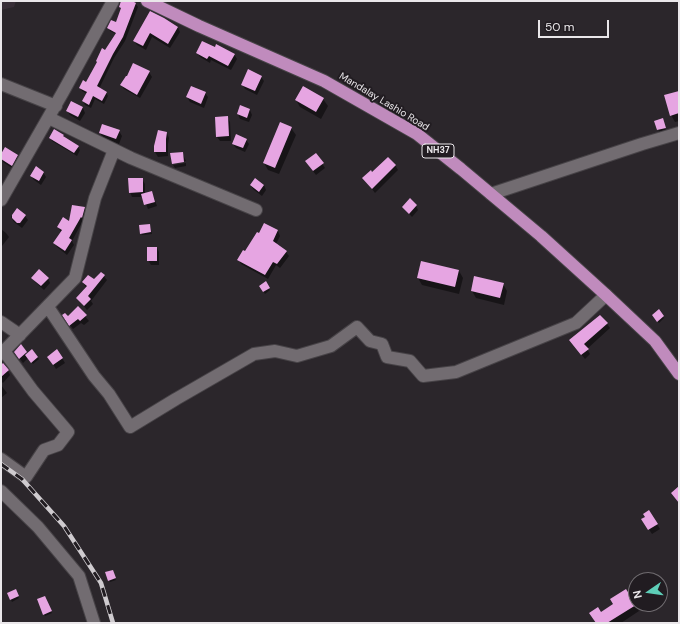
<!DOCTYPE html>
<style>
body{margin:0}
#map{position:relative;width:680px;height:624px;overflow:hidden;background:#2b262b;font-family:"DM Sans",sans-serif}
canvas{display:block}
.frame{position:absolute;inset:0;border:2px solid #eae7ea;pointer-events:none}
.north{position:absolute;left:628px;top:572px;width:40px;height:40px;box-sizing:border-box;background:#211c21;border:1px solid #716d71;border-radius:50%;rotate:257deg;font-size:11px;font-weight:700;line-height:16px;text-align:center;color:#eae7ea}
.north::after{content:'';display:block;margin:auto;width:14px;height:18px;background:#5eceb8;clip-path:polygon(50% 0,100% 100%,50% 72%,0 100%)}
.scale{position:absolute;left:538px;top:20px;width:71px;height:18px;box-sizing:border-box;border:2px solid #eae7ea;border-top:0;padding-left:5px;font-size:12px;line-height:14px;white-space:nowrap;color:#eae7ea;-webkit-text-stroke:3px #211c21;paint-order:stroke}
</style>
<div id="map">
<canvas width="680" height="624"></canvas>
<div class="frame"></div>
<div class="north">N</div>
<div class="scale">50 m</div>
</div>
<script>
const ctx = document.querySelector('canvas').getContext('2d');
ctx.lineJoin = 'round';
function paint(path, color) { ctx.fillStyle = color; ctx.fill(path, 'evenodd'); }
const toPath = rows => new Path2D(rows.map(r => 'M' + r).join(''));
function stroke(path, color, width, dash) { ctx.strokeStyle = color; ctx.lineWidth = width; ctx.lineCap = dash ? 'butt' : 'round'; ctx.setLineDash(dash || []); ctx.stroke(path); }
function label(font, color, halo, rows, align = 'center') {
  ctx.font = font + ' "DM Sans",sans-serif'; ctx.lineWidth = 4; ctx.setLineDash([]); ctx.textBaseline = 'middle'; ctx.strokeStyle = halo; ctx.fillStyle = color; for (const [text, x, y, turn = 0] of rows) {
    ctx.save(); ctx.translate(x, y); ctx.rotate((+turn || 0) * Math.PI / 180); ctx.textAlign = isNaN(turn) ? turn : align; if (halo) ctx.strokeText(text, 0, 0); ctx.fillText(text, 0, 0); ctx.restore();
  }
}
const built = toPath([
 [1,1,16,1,14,7,1,10]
]);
const shadow = toPath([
 [122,1,130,1,136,4,138,7,125,41,114,58,99,89,106,92,108,96,104,104,95,99,91,108,85,105,83,101,87,94,82,91,80,88,86,83,116,34,110,31,108,27,116,24,122,10,120,7],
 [150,12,178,28,180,32,170,48,152,37,146,50,137,45,134,41],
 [215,49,234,54,237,59,231,70,211,60,210,63,200,57,197,53],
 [149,72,152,77,140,98,124,89,121,85],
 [261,77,264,81,257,95,245,89,242,84],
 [679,92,679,121,675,122,671,115],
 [205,93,208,97,204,108,190,102,187,97],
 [323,99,328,106,321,119,300,107,296,100],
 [72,102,83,108,85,113,80,121,70,115,67,111],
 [250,110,252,115,249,122,240,119,238,114],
 [227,117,230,122,231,141,220,141,217,137],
 [656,121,663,121,666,130,659,132],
 [291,128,296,135,279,174,268,170,264,163],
 [119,131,122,136,119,144,103,137,100,133],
 [167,133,169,138,168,144,168,156,158,157,155,152],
 [63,135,65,139,78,147,80,150,77,156,52,141,50,138],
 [246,140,249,144,245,152,236,148,233,144],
 [182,153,186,161,173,163,173,164,171,154],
 [316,154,325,168,316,175,309,166],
 [1,156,17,156,20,161,15,170,3,162],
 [186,163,186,166,175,168,173,165],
 [395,165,398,170,375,193,364,178],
 [43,172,46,177,41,185,34,180,31,176],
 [142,179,145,184,145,194,152,192,157,206,148,209,143,197,132,197,130,192],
 [264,185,266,190,262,196,254,190,251,186],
 [416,206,418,210,412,217,403,207],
 [84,208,87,213,72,241,74,245,67,255,57,247,54,243,61,232,58,227,70,222],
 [17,209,25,216,28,220,22,228,14,222,11,217],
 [150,225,152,234,142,235,141,233],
 [265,225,278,231,280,236,276,244,286,252,289,256,280,268,276,265,268,279,241,264,239,260,260,235],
 [1,229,6,233,9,237,2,246,1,245],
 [157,248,159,252,159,265,151,265,148,260],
 [459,271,463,278,459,294,422,285,418,278],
 [101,273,107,280,91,301,93,304,87,310,77,298,86,287,83,283,94,281],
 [33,278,48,278,50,283,44,290,35,282],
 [265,283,270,290,265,294,260,286],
 [503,284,507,291,504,305,476,298,472,291],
 [78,308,89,321,84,325,81,323,73,329,66,320],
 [659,311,664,318,659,323,654,317],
 [607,324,610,328,587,349,590,354,585,359,570,340],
 [21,346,27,355,32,351,39,359,33,364,28,358,23,363,18,356],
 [62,358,65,363,56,369,51,361],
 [1,366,8,371,10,375,3,383,1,381],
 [1,385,7,393,1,398],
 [643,520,657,524,660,529,652,534],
 [113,573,116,580,110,582,109,580],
 [15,590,19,598,12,602,8,594],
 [626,590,639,611,621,623,596,623,600,613,614,604],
 [46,599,52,613,45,616,44,614]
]);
const building = toPath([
 [121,1,132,1,136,3,123,37,113,54,97,86,107,92,102,101,93,96,89,105,82,101,87,92,79,88,83,80,86,82,97,62,96,61,102,48,105,50,116,33,107,28,111,20,116,22,121,8,119,7],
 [150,11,164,18,178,27,168,44,150,33,143,46,133,41],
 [202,41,215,47,216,44,235,54,228,66,209,56,207,59,196,53],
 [133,63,150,71,137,95,120,85,126,76,127,76],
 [248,69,262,76,255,91,241,85],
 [191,86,206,92,201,104,186,97],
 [303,86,324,98,316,112,295,100],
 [679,91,679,113,670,116,664,95],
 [71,101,83,107,78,117,66,111],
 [240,105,250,109,247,118,237,114],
 [228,116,229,136,216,137,215,117],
 [663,118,666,128,657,130,654,121],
 [280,122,292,127,275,168,263,163],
 [102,124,120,130,116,139,99,133],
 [54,129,64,135,63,136,79,146,74,153,49,138],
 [158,130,167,132,166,139,166,152,154,152,154,146],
 [236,134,247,139,243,148,232,144],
 [5,147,18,155,12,166,1,159,1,154],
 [183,152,184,162,172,164,170,153],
 [316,153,324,163,313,171,305,161],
 [388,157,396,165,372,189,362,178,371,170,372,172],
 [36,166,44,172,39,181,30,176],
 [128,178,143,178,143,192,129,193],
 [255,178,264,185,259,192,250,185],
 [152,191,155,202,144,205,141,194],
 [410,198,417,205,409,214,402,207],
 [72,205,85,207,82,218,81,217,69,238,72,240,65,251,53,243,62,230,57,227,63,217,69,221],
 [17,208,26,215,20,223,17,223,12,218,12,215],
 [264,223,278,230,273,241,287,251,277,264,273,262,265,275,237,260,243,250,245,251,257,232,259,233],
 [150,224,151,232,140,234,139,225],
 [147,247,157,247,157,261,147,261],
 [421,261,459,270,455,287,417,278],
 [39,269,49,278,41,286,31,278],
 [101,272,105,275,88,296,91,299,84,306,76,298,87,286,82,282,88,275,94,279],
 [474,276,504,283,500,298,471,291],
 [266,281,270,288,263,292,259,286],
 [78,306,87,315,80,321,78,319,69,326,62,315,65,313,68,316],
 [659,309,664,316,657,322,652,315],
 [600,315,608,323,584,344,589,349,581,355,569,340],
 [21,344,27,352,19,359,14,352],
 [32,349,38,357,31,363,25,355],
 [57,349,63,358,53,365,47,357],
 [3,363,9,370,1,377,1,365],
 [679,486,679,503,671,493],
 [649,510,658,524,648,530,641,519,645,517,643,514],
 [113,570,116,578,108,581,105,572],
 [16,589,19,596,10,600,7,593],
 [626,589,636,605,607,623,596,623,589,613,598,607,601,612,613,604,610,599],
 [45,596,52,611,43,615,37,599]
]);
const minor = toPath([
 [1,84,56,106],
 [49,118,131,158,256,210],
 [491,194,642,144,679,133],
 [1,200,63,92,113,1],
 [48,307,94,376,109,394,130,427,176,399,254,354,275,351,297,356,331,346,357,327,370,341,382,344,387,357,410,361,423,376,456,372,576,323,606,295],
 [1,322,20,335],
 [1,354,75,278,95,198,114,150],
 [1,459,26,477,44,450,58,445,68,432,33,391,4,351],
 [1,491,38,527,79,576,94,623]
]);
const highway = toPath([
 [147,1,199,26,324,81,417,134,461,169,541,236,606,295,655,341,679,374]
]);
const rail = toPath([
 [1,464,22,479,64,526,101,583,113,623]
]);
const shields = [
 [438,151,32]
];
const shieldNames = [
 ["NH37",438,151]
];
const streetNames = [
 ["Mandalay Lashio Road",384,102,31]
];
paint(built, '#382e37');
paint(shadow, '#0007');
paint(building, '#e6a5e2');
stroke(minor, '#474347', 14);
stroke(highway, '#474347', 14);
stroke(minor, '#726c71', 12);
stroke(highway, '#c08bbd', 12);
stroke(rail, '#cfcbcf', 4.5);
stroke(rail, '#211c21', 3, [9]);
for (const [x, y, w] of shields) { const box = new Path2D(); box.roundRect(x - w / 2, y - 7, w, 14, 3); ctx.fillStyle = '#211c21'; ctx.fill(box); stroke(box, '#eae7ea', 1); }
label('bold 9px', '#eae7ea', null, shieldNames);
label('10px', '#eae7ea', '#211c21', streetNames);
</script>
